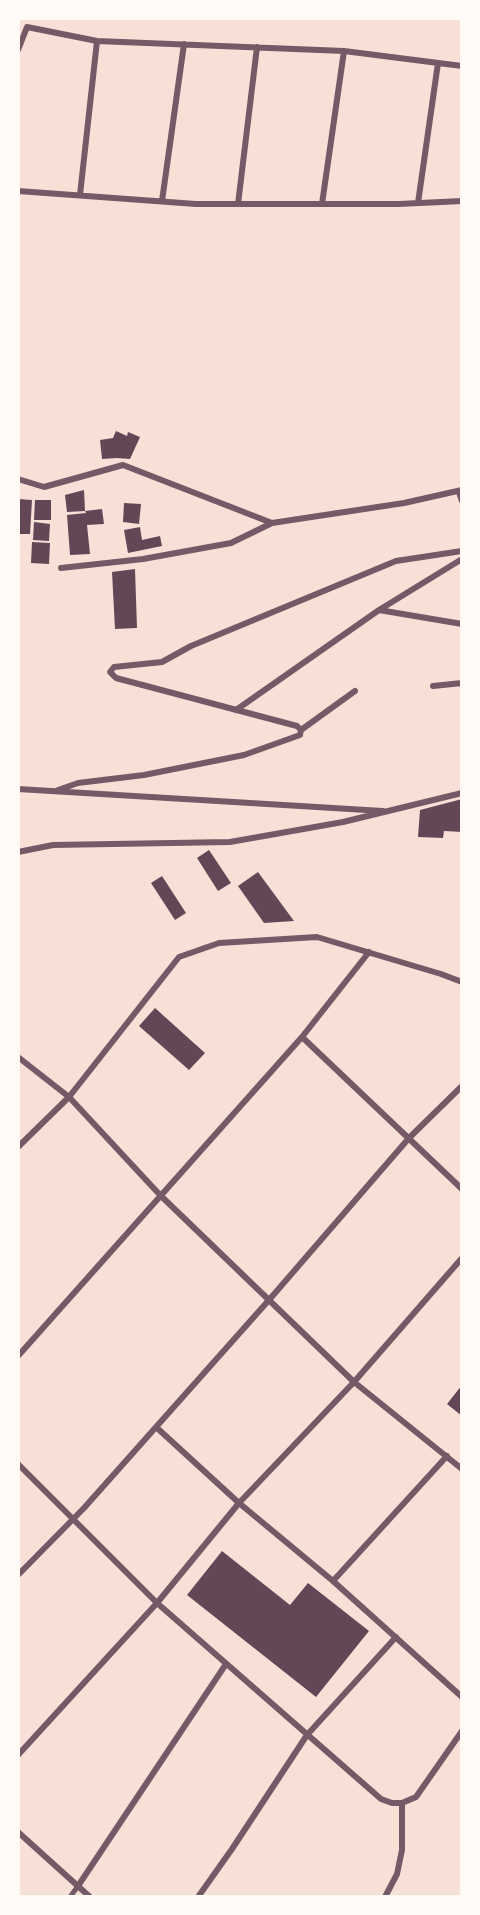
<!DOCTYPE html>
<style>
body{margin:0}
#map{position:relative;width:480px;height:1915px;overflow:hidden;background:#f7e1d7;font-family:"Nunito Sans",sans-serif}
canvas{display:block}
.frame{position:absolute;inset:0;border:20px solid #fffaf5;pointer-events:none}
</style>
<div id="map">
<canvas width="480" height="1915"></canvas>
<div class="frame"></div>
</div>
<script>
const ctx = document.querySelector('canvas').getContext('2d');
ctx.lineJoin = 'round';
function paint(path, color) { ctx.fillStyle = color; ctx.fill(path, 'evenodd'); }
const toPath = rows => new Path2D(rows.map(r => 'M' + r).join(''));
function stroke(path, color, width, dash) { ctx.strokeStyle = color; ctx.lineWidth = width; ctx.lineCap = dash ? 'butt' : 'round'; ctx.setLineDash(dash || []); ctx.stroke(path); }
const building = toPath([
 [116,431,127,436,128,432,140,437,130,459,117,458,102,459,100,440,113,438],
 [84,490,85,511,67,512,65,495],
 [18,499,32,500,30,534,18,534],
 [35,500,51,500,51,520,34,520],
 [124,503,141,504,139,524,123,522],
 [102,509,104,524,87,525,90,554,70,555,67,515,86,513,85,511],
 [34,522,50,524,49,541,33,540],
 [140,527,142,540,160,536,162,546,128,553,124,530],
 [32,542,50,543,49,564,31,563],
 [135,569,137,628,115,629,112,572],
 [462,799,462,832,444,831,443,838,418,837,420,810],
 [209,850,231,883,218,891,197,858],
 [258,872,294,921,264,923,238,886],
 [162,876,186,913,175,920,151,883],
 [155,1008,205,1053,189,1070,139,1026],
 [462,1385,462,1416,447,1404],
 [222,1551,290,1605,308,1583,369,1631,316,1697,187,1595]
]);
const pedestrian = toPath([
 [70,1897,78,1886]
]);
const minor = toPath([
 [18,50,27,27,97,41,344,51,462,66],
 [18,191,196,204,399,204,462,201],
 [80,195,97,41],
 [162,201,184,44],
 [418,203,438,63],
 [238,204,257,47],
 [322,204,344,51],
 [18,479,44,487,123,465,272,523],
 [459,492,462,501],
 [61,568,143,559,231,543,272,523,404,503,462,490],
 [379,610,462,624],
 [433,686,462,683],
 [236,710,379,610,462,559],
 [301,730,297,726,116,678,110,672,114,667,162,662,191,646,396,561,462,551],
 [18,789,383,811],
 [58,790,78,783,144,775,244,755,300,735,301,730,355,691],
 [18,852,53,845,230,842,343,822,462,793],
 [302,1037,462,1189],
 [18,1057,69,1097,160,1195,354,1382,462,1469],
 [18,1147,69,1097,179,957,219,943,317,937,441,974,462,982],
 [18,1356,302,1037,369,952],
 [156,1427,239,1503,333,1581,462,1697],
 [18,1464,157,1603,381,1799,392,1803,402,1803,416,1797,462,1731],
 [18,1575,84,1508,269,1300,409,1138,462,1086],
 [333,1581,447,1456],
 [18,1755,157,1603,239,1503,354,1382,462,1258],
 [18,1832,90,1897],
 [78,1886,226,1664],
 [198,1897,232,1849,307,1735,396,1637],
 [385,1897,397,1874,402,1850,402,1803]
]);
paint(building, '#644757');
stroke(pedestrian, '#755966', 5);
stroke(minor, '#755966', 6);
</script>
